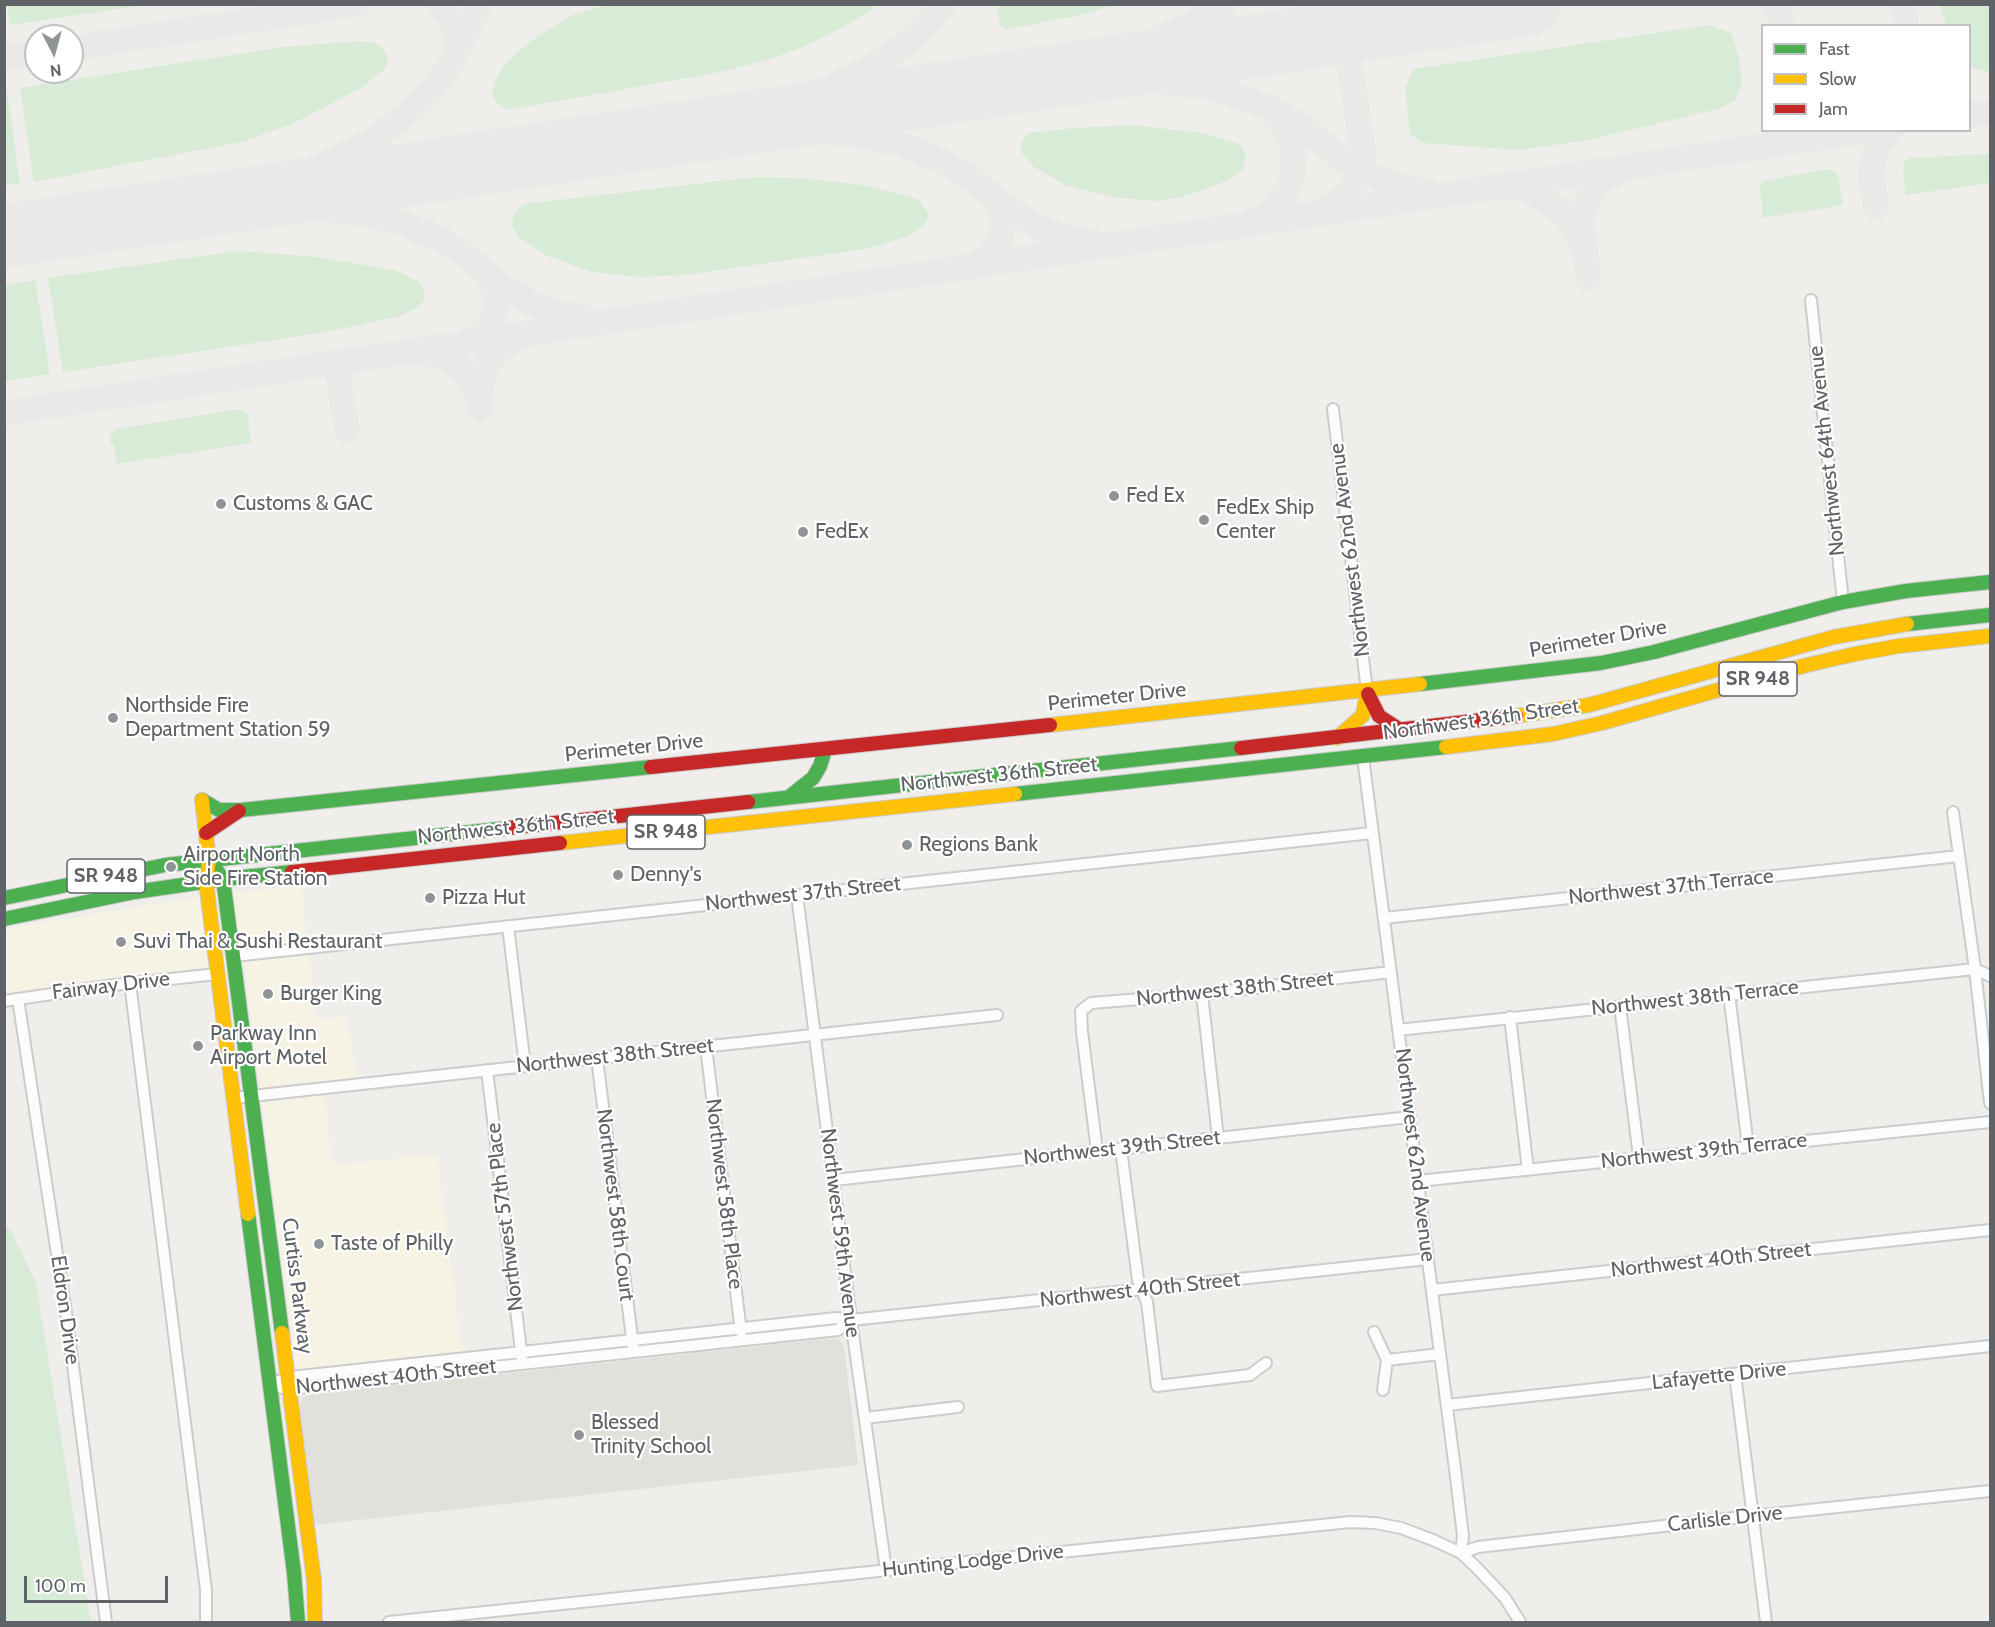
<!DOCTYPE html>
<style>
body{margin:0}
#map{position:relative;width:1995px;height:1627px;overflow:hidden;background:#efeeea;font-family:Cabin,sans-serif}
canvas{display:block}
.frame{position:absolute;inset:0;border:6px solid #5f6368;pointer-events:none}
.legend{position:absolute;left:1761px;top:24px;width:210px;height:108px;box-sizing:border-box;background:#fff;border:2px solid #bfc1c3;margin:0;padding:8px 10px;list-style:none;font-size:18px;color:#5f6368}
.legend li{display:flex;align-items:center;gap:12px;height:30px}
.legend b{width:30px;border:2px solid #bfc1c3}
.north{position:absolute;left:24px;top:24px;width:60px;height:60px;box-sizing:border-box;background:#fff;border:2px solid #bfc1c3;border-radius:50%;rotate:174deg;font-size:16px;font-weight:700;line-height:24px;text-align:center;color:#5f6368}
.north::after{content:'';display:block;margin:auto;width:21px;height:27px;background:#919496;clip-path:polygon(50% 0,100% 100%,50% 72%,0 100%)}
.scale{position:absolute;left:24px;top:1576px;width:144px;height:27px;box-sizing:border-box;border:3px solid #5f6368;border-top:0;padding-left:8px;font-size:18px;line-height:21px;white-space:nowrap;color:#5f6368;-webkit-text-stroke:4px #fff;paint-order:stroke}
</style>
<div id="map">
<canvas width="1995" height="1627"></canvas>
<div class="frame"></div>
<ul class="legend">
<li><b style="height:8px;background:#4caf50"></b>Fast</li>
<li><b style="height:8px;background:#ffc107"></b>Slow</li>
<li><b style="height:8px;background:#c62828"></b>Jam</li>
</ul>
<div class="north">N</div>
<div class="scale">100 m</div>
</div>
<script>
const ctx = document.querySelector('canvas').getContext('2d');
ctx.lineJoin = 'round';
function paint(path, color) { ctx.fillStyle = color; ctx.fill(path, 'evenodd'); }
const toPath = rows => new Path2D(rows.map(r => 'M' + r).join(''));
function stroke(path, color, width, dash) { ctx.strokeStyle = color; ctx.lineWidth = width; ctx.lineCap = dash ? 'butt' : 'round'; ctx.setLineDash(dash || []); ctx.stroke(path); }
function label(font, color, halo, rows, align = 'center') {
  ctx.font = font + ' Cabin,sans-serif'; ctx.lineWidth = 4.5; ctx.setLineDash([]); ctx.textBaseline = 'middle'; ctx.strokeStyle = halo; ctx.fillStyle = color; for (const [text, x, y, turn = 0] of rows) {
    ctx.save(); ctx.translate(x, y); ctx.rotate((+turn || 0) * Math.PI / 180); ctx.textAlign = isNaN(turn) ? turn : align; if (halo) ctx.strokeText(text, 0, 0); ctx.fillText(text, 0, 0); ctx.restore();
  }
}
const commercial = toPath([
 [301,885,316,1019,346,1017,357,1077,323,1082,332,1165,422,1156,437,1156,462,1351,296,1371,245,967,5,997,4,929,195,898]
]);
const education = toPath([
 [835,1338,840,1340,844,1346,858,1465,314,1525,299,1405,302,1398,308,1395]
]);
const green = toPath([
 [7,4,144,4,144,5,10,25],
 [606,5,606,4,876,5,869,12,840,29,803,47,767,60,720,72,514,109,506,109,495,102,492,93,495,81,504,65,517,52,538,36,573,15],
 [1000,5,1000,4,1113,5,1080,15,1011,29,1004,29,1000,25,997,13],
 [1940,5,1990,5,1990,73,1970,67,1970,26,1946,25],
 [1709,25,1731,33,1739,57,1742,83,1735,101,1718,109,1589,140,1519,150,1423,143,1410,134,1405,87,1414,69],
 [359,41,375,43,384,49,388,58,385,69,361,88,292,124,241,142,34,182,20,88,283,47],
 [4,90,7,90,20,184,5,185],
 [1133,125,1201,133,1239,144,1246,154,1243,169,1229,180,1189,195,1160,201,1120,198,1067,186,1034,167,1021,152,1021,142,1029,133,1074,128],
 [1990,154,1990,183,1906,195,1903,168,1905,161,1910,158],
 [1827,169,1834,171,1838,176,1843,205,1763,218,1760,185,1765,181],
 [755,177,798,178,862,185,918,199,929,214,924,226,908,236,871,248,685,275,639,277,591,272,546,255,518,237,512,225,514,213,524,204],
 [238,251,317,257,395,270,419,282,425,294,424,300,419,307,400,316,327,332,63,372,48,278],
 [35,280,50,374,5,381,5,286],
 [239,409,248,415,251,443,117,464,114,446,110,442,110,435,116,429],
 [5,1225,12,1233,36,1283,91,1622,5,1622]
]);
const taxiway = toPath([
 [438,4,447,13,455,29,457,40,455,55],
 [1774,4,1784,26],
 [1903,4,1906,26],
 [72,48,357,4],
 [4,58,36,53],
 [1031,73,1078,63,1146,44,1189,25,1224,4],
 [904,99,1076,83,1123,80,1155,81,1202,86,1224,91,1267,106,1300,124,1339,157,1360,171,1394,185,1427,192],
 [1970,115,1990,112],
 [705,122,755,111,804,97,847,80,882,61,907,43,923,28,944,4],
 [572,150,764,132,817,131,863,136,903,145,940,160,969,177,1013,212,1037,226,1064,237,1092,242],
 [1511,187,1524,189,1540,197,1561,211,1571,224,1582,244],
 [192,200,266,184,297,174,326,164,374,139,411,111,439,81,454,58,480,4],
 [1876,206,1871,175,1873,158,1878,146,1891,130],
 [1322,212,1342,199,1353,185,1360,171,1363,153,1341,4],
 [1252,222,1264,217,1277,206,1287,190,1293,173,1294,156,1290,139,1281,122,1272,112],
 [71,225,271,207,317,208,361,213,401,223,438,238,464,254,500,284,522,298,547,310,587,318],
 [973,266,987,258,1000,240,1002,220,994,197],
 [1588,278,1582,225,1585,205,1599,183,1621,170],
 [467,342,482,334,489,325,495,312,497,301,495,291,485,272],
 [422,352,444,358,458,367,469,378,479,397],
 [336,363,347,430],
 [480,410,480,388,488,363,502,347,519,337],
 [4,413,1871,130]
]);
const runway = toPath([
 [4,236,1529,4]
]);
const street = toPath([
 [1811,300,1843,602],
 [1333,409,1367,691],
 [1363,757,1456,1477,1463,1536,1461,1553,1478,1547,1752,1516,1990,1491],
 [1953,812,1975,969,1990,1103],
 [797,895,851,1320,886,1570],
 [1384,918,1959,856],
 [508,926,525,1066],
 [234,956,1372,833],
 [130,983,206,1590,206,1622],
 [1202,994,1218,1138],
 [1729,994,1748,1146],
 [18,999,67,1319,106,1622],
 [4,1001,114,985,217,974],
 [1620,1006,1639,1157],
 [1510,1017,1528,1170],
 [1398,1030,1975,969,1990,976],
 [706,1047,741,1332],
 [597,1058,633,1346],
 [487,1070,522,1359],
 [233,1098,997,1015],
 [1121,1149,1138,1280,1147,1302,1157,1386,1250,1375,1266,1363],
 [1097,1151,1082,1032,1081,1011,1091,1003,1202,994,1391,972],
 [834,1180,1410,1117],
 [1418,1181,1990,1122],
 [1432,1290,1990,1230],
 [1374,1332,1387,1360,1383,1390],
 [1387,1360,1440,1354],
 [1735,1374,1766,1622],
 [270,1385,288,1377,300,1376,836,1318,851,1320,1428,1259],
 [282,1388,289,1389,838,1330,851,1320],
 [1447,1405,1990,1346],
 [865,1418,958,1407],
 [389,1622,1350,1522,1375,1523,1401,1528,1433,1540,1461,1553,1476,1567,1505,1598,1520,1622]
]);
const fast = toPath([
 [1907,624,1990,615],
 [1420,684,1601,663,1654,652,1843,602,1906,591,1990,582],
 [1015,794,1446,747],
 [789,797,813,778,820,766,825,750],
 [202,800,219,810,241,810,651,767],
 [748,802,1241,748],
 [217,871,223,879,282,1333],
 [4,898,165,865,508,828],
 [4,919,135,892,223,879,292,872],
 [248,1214,294,1573,298,1622]
]);
const slow = toPath([
 [1516,716,1589,705,1834,637,1907,624],
 [1050,725,1420,684],
 [1337,738,1363,715,1367,691],
 [1446,747,1553,734,1602,723,1807,665,1855,654,1899,646,1990,636],
 [202,800,209,860,206,882,248,1214],
 [560,843,1015,794],
 [282,1333,314,1580,315,1622]
]);
const jam = toPath([
 [1368,694,1379,716,1402,731],
 [1241,748,1516,716],
 [651,767,1050,725],
 [508,828,748,802],
 [206,833,239,811],
 [292,872,560,843]
]);
const markers = [
 [1114,496,6,"#919496"],
 [221,504,6,"#919496"],
 [1204,520,6,"#919496"],
 [803,532,6,"#919496"],
 [113,718,6,"#919496"],
 [907,845,6,"#919496"],
 [171,867,6,"#919496"],
 [618,875,6,"#919496"],
 [430,898,6,"#919496"],
 [121,942,6,"#919496"],
 [268,994,6,"#919496"],
 [198,1046,6,"#919496"],
 [319,1244,6,"#919496"],
 [579,1435,6,"#919496"]
];
const shields = [
 [1758,679,78],
 [666,832,78],
 [106,876,78]
];
const shieldNames = [
 ["SR 948",1758,679],
 ["SR 948",666,832],
 ["SR 948",106,876]
];
const streetNames = [
 ["Northwest 64th Avenue",1827,451,-96],
 ["Northwest 62nd Avenue",1350,550,-97],
 ["Perimeter Drive",1598,639,-10],
 ["Perimeter Drive",1117,697,-6],
 ["Northwest 36th Street",1481,720,-8],
 ["Perimeter Drive",634,748,-6],
 ["Northwest 36th Street",999,775,-6],
 ["Northwest 36th Street",516,827,-6],
 ["Northwest 37th Terrace",1671,887,-6],
 ["Northwest 37th Street",803,894,-6],
 ["Fairway Drive",111,986,-7],
 ["Northwest 38th Street",1235,989,-6],
 ["Northwest 38th Terrace",1695,998,-6],
 ["Northwest 38th Street",615,1056,-6],
 ["Northwest 39th Street",1122,1148,-6],
 ["Northwest 39th Terrace",1704,1151,-6],
 ["Northwest 62nd Avenue",1415,1155,83],
 ["Northwest 58th Place",724,1194,83],
 ["Northwest 58th Court",615,1205,83],
 ["Northwest 57th Place",505,1217,-97],
 ["Northwest 59th Avenue",840,1233,83],
 ["Northwest 40th Street",1711,1260,-6],
 ["Curtiss Parkway",297,1286,83],
 ["Northwest 40th Street",1140,1290,-6],
 ["Eldron Drive",65,1310,82],
 ["Lafayette Drive",1719,1376,-6],
 ["Northwest 40th Street",396,1377,-6],
 ["Carlisle Drive",1725,1519,-6],
 ["Hunting Lodge Drive",973,1561,-6]
];
const poiNames = [
 ["Fed Ex",1126,496],
 ["Customs & GAC",233,504],
 ["FedEx Ship",1216,508],
 ["Center",1216,532],
 ["FedEx",815,532],
 ["Northside Fire",125,706],
 ["Department Station 59",125,730],
 ["Regions Bank",919,845],
 ["Airport North",183,855],
 ["Side Fire Station",183,879],
 ["Denny's",630,875],
 ["Pizza Hut",442,898],
 ["Suvi Thai & Sushi Restaurant",133,942],
 ["Burger King",280,994],
 ["Parkway Inn",210,1034],
 ["Airport Motel",210,1058],
 ["Taste of Philly",331,1244],
 ["Blessed",591,1423],
 ["Trinity School",591,1447]
];
paint(commercial, '#f7f3e4');
paint(education, '#e2e0da');
paint(green, '#d8ebd6');
stroke(taxiway, '#eae9e7', 26);
stroke(runway, '#eae9e7', 64);
stroke(street, '#cbcccc', 14);
stroke(fast, '#cacacb', 16);
stroke(slow, '#cacacb', 16);
stroke(jam, '#cacacb', 16);
stroke(street, '#fdfcfc', 10);
stroke(fast, '#4caf50', 14);
stroke(slow, '#ffc107', 14);
stroke(jam, '#c62828', 14);
for (const [x, y, r, color] of markers) { const dot = new Path2D(); dot.arc(x, y, r, 0, 2 * Math.PI); ctx.fillStyle = color; ctx.fill(dot); stroke(dot, '#fff', 2); }
for (const [x, y, w] of shields) { const box = new Path2D(); box.roundRect(x - w / 2, y - 17, w, 34, 4.5); ctx.fillStyle = '#fff'; ctx.fill(box); stroke(box, '#5f6368', 1.5); }
label('bold 20px', '#5f6368', null, shieldNames);
label('21px', '#5f6368', '#fff', streetNames);
label('21px', '#5f6368', '#fff', poiNames, 'left');
</script>
